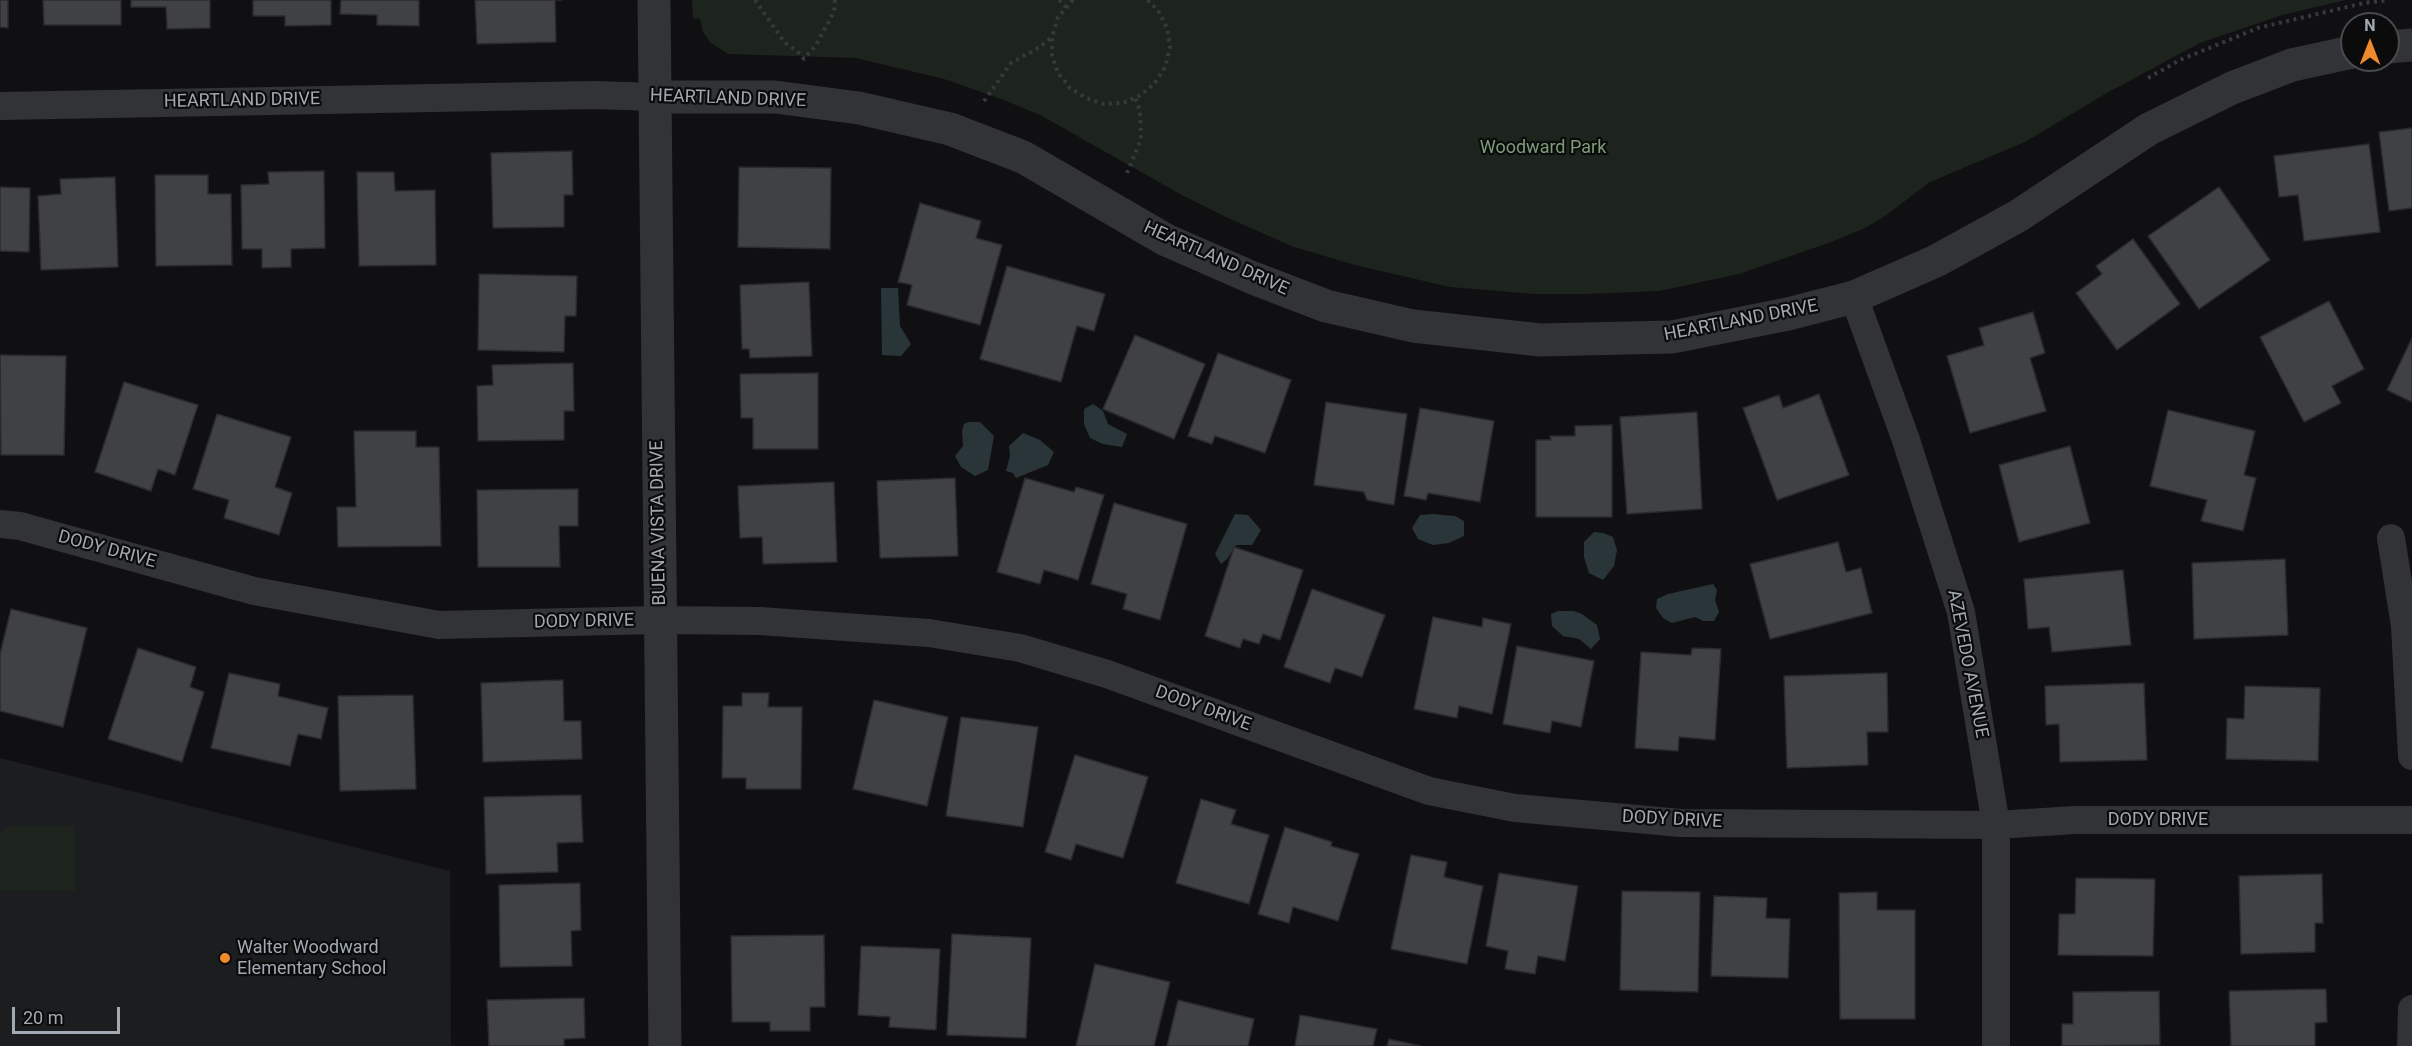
<!DOCTYPE html>
<style>
body{margin:0}
#map{position:relative;width:2412px;height:1046px;overflow:hidden;background:#101012;font-family:Roboto,sans-serif}
canvas{display:block}
.north{position:absolute;left:2340px;top:12px;width:60px;height:60px;box-sizing:border-box;background:#0b0b0c;border:2px solid #474b4e;border-radius:50%;rotate:0deg;font-size:16px;font-weight:700;line-height:24px;text-align:center;color:#a1aab2}
.north::after{content:'';display:block;margin:auto;width:21px;height:27px;background:#ee8a2b;clip-path:polygon(50% 0,100% 100%,50% 72%,0 100%)}
.scale{position:absolute;left:12px;top:1007px;width:108px;height:27px;box-sizing:border-box;border:3px solid #a1aab2;border-top:0;padding-left:8px;font-size:18px;line-height:21px;white-space:nowrap;color:#a1aab2;-webkit-text-stroke:4px #0b0b0c;paint-order:stroke}
</style>
<div id="map">
<canvas width="2412" height="1046"></canvas>
<div class="north">N</div>
<div class="scale">20 m</div>
</div>
<script>
const ctx = document.querySelector('canvas').getContext('2d');
ctx.lineJoin = 'round';
function paint(path, color) { ctx.fillStyle = color; ctx.fill(path, 'evenodd'); }
const toPath = rows => new Path2D(rows.map(r => 'M' + r).join(''));
function stroke(path, color, width, dash) { ctx.strokeStyle = color; ctx.lineWidth = width; ctx.lineCap = dash ? 'butt' : 'round'; ctx.setLineDash(dash || []); ctx.stroke(path); }
function label(font, color, halo, rows, align = 'center') {
  ctx.font = font + ' Roboto,sans-serif'; ctx.lineWidth = 4.5; ctx.setLineDash([]); ctx.textBaseline = 'middle'; ctx.strokeStyle = halo; ctx.fillStyle = color; for (const [text, x, y, turn = 0] of rows) {
    ctx.save(); ctx.translate(x, y); ctx.rotate((+turn || 0) * Math.PI / 180); ctx.textAlign = isNaN(turn) ? turn : align; if (halo) ctx.strokeText(text, 0, 0); ctx.fillText(text, 0, 0); ctx.restore();
  }
}
const built = toPath([
 [0,758,450,871,451,1046,0,1046]
]);
const green = toPath([
 [692,0,2346,0,2282,15,2200,43,2105,94,2025,142,1930,182,1885,216,1865,228,1831,242,1739,274,1659,291,1586,294,1535,294,1450,287,1355,265,1291,246,1224,216,1180,194,1042,116,1004,100,944,79,856,58,728,54,711,43,703,32,700,19,693,18],
 [9,826,75,826,75,891,0,891,0,834]
]);
const water = toPath([
 [881,288,898,288,900,326,911,344,901,356,882,355],
 [1093,404,1103,411,1108,424,1127,434,1122,447,1103,444,1090,438,1084,424,1084,409],
 [968,422,980,422,994,436,988,470,975,476,961,467,955,456,963,446,962,431,964,424],
 [1023,433,1040,440,1054,452,1048,465,1016,478,1013,473,1006,471,1010,456,1009,446],
 [1235,514,1248,515,1261,530,1252,545,1236,545,1227,559,1221,564,1215,554],
 [1433,514,1455,516,1464,521,1464,536,1449,543,1433,545,1418,539,1412,528,1420,515],
 [1594,532,1603,533,1613,537,1617,550,1614,566,1603,580,1589,573,1584,557,1584,542],
 [1713,584,1717,590,1715,600,1719,612,1714,621,1703,621,1695,617,1672,623,1663,618,1656,608,1657,599,1668,594],
 [1558,611,1574,611,1582,614,1597,625,1600,639,1591,649,1579,639,1563,636,1552,626,1551,614]
]);
const building = toPath([
 [0,0,8,0,8,28,0,27,0,0],
 [43,0,121,0,121,25,44,25,43,0],
 [131,0,210,0,210,28,167,29,166,7,131,7,131,0],
 [253,0,331,0,331,25,285,26,285,16,253,16,253,0],
 [341,0,419,0,419,26,377,25,377,15,340,14,341,0],
 [475,0,562,0,555,0,556,42,477,44,475,0],
 [2412,128,2412,208,2389,211,2379,132,2412,128],
 [2369,144,2380,232,2304,241,2298,195,2279,197,2274,156,2369,144],
 [572,151,573,195,564,195,564,227,493,228,491,153,572,151],
 [739,167,831,168,830,249,738,247,739,167],
 [324,171,325,248,291,249,291,267,262,268,262,249,242,249,241,185,269,184,268,172,324,171],
 [357,172,394,172,395,191,435,190,436,265,359,266,357,172],
 [155,175,208,175,208,194,231,194,232,265,156,266,155,175],
 [115,177,118,267,41,270,38,196,61,194,60,179,115,177],
 [0,187,30,188,29,252,0,251,0,187],
 [2219,187,2270,260,2199,309,2148,236,2219,187],
 [920,203,981,221,976,238,1002,245,980,325,907,305,912,285,898,282,920,203],
 [2133,239,2180,304,2117,350,2076,293,2102,274,2096,266,2133,239],
 [1007,266,1105,294,1094,331,1077,326,1061,382,980,359,1007,266],
 [479,274,577,276,576,316,565,316,564,352,478,350,479,274],
 [809,282,812,356,750,358,749,349,742,349,740,285,809,282],
 [2329,301,2364,369,2332,386,2341,403,2304,422,2260,337,2329,301],
 [2033,312,2045,353,2030,358,2046,411,1970,433,1947,356,1984,345,1979,328,2033,312],
 [1135,335,1205,364,1174,439,1103,409,1135,335],
 [2412,338,2412,402,2387,390,2412,338],
 [1218,353,1291,380,1265,453,1215,436,1212,444,1188,436,1218,353],
 [0,355,66,356,64,455,1,455,0,355],
 [573,363,574,411,564,411,564,440,478,441,477,386,493,385,492,365,573,363],
 [818,373,818,449,753,449,753,418,741,418,740,374,818,373],
 [124,382,198,405,175,475,158,469,151,491,95,472,124,382],
 [1819,394,1849,475,1777,500,1743,408,1779,395,1783,408,1819,394],
 [1326,402,1407,414,1394,505,1367,500,1364,492,1314,485,1326,402],
 [1420,408,1494,421,1480,502,1428,493,1426,500,1404,496,1420,408],
 [2168,410,2255,431,2244,475,2256,478,2243,531,2201,521,2207,500,2150,486,2168,410],
 [1697,412,1702,509,1627,514,1620,417,1697,412],
 [217,414,291,437,275,487,292,493,279,535,224,518,229,500,193,489,217,414],
 [1612,425,1612,517,1536,517,1536,440,1551,440,1550,436,1575,436,1575,426,1612,425],
 [354,431,416,431,416,447,439,447,441,546,338,547,337,507,356,507,354,431],
 [2070,446,2090,523,2019,542,1999,465,2070,446],
 [955,478,958,556,880,558,877,481,955,478],
 [1025,478,1074,492,1076,487,1104,495,1078,580,1044,570,1040,584,997,572,1025,478],
 [834,482,837,562,763,564,762,537,740,538,738,486,834,482],
 [578,489,578,526,559,526,560,567,478,567,477,490,578,489],
 [1114,503,1187,524,1160,620,1123,609,1127,594,1091,584,1114,503],
 [1838,542,1846,572,1861,568,1872,613,1770,639,1750,564,1838,542],
 [1234,547,1303,570,1280,640,1263,634,1259,644,1243,639,1240,648,1205,636,1234,547],
 [2285,559,2288,635,2194,639,2192,563,2285,559],
 [2123,570,2131,645,2052,652,2049,627,2028,629,2024,579,2123,570],
 [1312,589,1385,615,1362,677,1335,668,1330,683,1284,667,1312,589],
 [11,609,87,628,63,727,0,711,0,654,11,609],
 [1433,617,1482,627,1483,618,1511,624,1492,714,1459,706,1457,718,1414,709,1433,617],
 [1517,646,1594,661,1581,727,1552,721,1550,733,1503,724,1517,646],
 [138,648,196,667,190,687,204,692,182,762,108,739,138,648],
 [1692,648,1721,649,1715,740,1679,737,1678,751,1635,748,1641,652,1691,655,1692,648],
 [229,673,280,684,278,696,328,708,321,739,298,734,290,766,211,748,229,673],
 [1887,673,1888,732,1867,732,1868,765,1787,768,1784,676,1887,673],
 [563,680,564,721,581,721,582,759,483,762,481,683,563,680],
 [2144,683,2147,760,2060,762,2059,724,2046,725,2045,686,2144,683],
 [2245,686,2320,688,2318,761,2226,759,2227,718,2244,719,2245,686],
 [742,693,769,693,768,707,802,707,801,789,746,789,746,778,722,778,723,706,742,706,742,693],
 [413,695,416,789,340,791,338,696,413,695],
 [874,700,948,717,927,806,853,789,874,700],
 [961,717,1038,727,1023,827,946,816,961,717],
 [1075,755,1148,777,1123,858,1076,844,1071,860,1045,852,1075,755],
 [581,795,583,842,557,843,558,872,486,874,484,797,581,795],
 [1201,799,1236,810,1231,824,1269,835,1249,904,1176,883,1201,799],
 [1285,827,1332,842,1331,846,1359,854,1338,921,1293,907,1289,923,1258,914,1285,827],
 [1411,855,1447,862,1444,877,1483,886,1467,964,1391,949,1411,855],
 [1499,873,1578,886,1565,961,1538,956,1535,974,1505,969,1508,951,1486,946,1499,873],
 [2322,874,2323,923,2315,923,2315,952,2241,954,2239,876,2322,874],
 [2076,878,2155,879,2153,956,2058,955,2059,914,2075,914,2076,878],
 [580,883,581,930,571,931,572,966,500,967,499,885,580,883],
 [1622,891,1700,892,1698,992,1620,990,1622,891],
 [1877,892,1877,910,1915,910,1915,1019,1840,1019,1839,893,1877,892],
 [1714,896,1767,898,1766,918,1790,919,1788,978,1711,976,1714,896],
 [952,934,1031,938,1026,1038,947,1035,952,934],
 [824,935,825,1007,810,1007,810,1031,770,1031,770,1022,732,1022,731,936,824,935],
 [861,946,940,949,936,1030,889,1027,890,1017,858,1015,861,946],
 [1095,964,1170,982,1154,1046,1076,1046,1095,964],
 [2326,989,2327,1022,2315,1023,2315,1046,2231,1046,2229,991,2326,989],
 [2159,991,2160,1045,2062,1046,2062,1024,2073,1024,2073,992,2159,991],
 [584,998,585,1038,564,1039,564,1046,489,1046,487,1000,584,998],
 [1178,1000,1254,1019,1248,1046,1167,1046,1178,1000],
 [1300,1015,1377,1029,1373,1046,1295,1046,1300,1015],
 [1389,1039,1421,1046,1387,1046,1389,1039]
]);
const path = toPath([
 [755,0,785,43,797,51,804,59,816,45,834,12,835,0],
 [1059,0,1066,7],
 [1073,0,1058,17,1052,37,1052,56,1058,73,1070,88,1086,98,1104,104,1123,103,1141,95,1155,83,1165,67,1170,47,1167,28,1158,10,1147,0],
 [2148,78,2180,60,2258,28,2364,3,2389,0],
 [984,101,1011,63,1040,47,1052,37],
 [1127,173,1141,139,1140,111,1135,98]
]);
const minor = toPath([
 [0,106,595,95,655,97],
 [1854,297,1906,440,1961,612,1996,825,1996,1046],
 [0,524,20,526,254,591,439,625,659,620,760,621,929,633,1020,648,1107,674,1429,791,1515,808,1681,823,1996,825,2075,820,2412,820],
 [2391,538,2405,626,2412,756],
 [2411,1046,2412,1009]
]);
const tertiary = toPath([
 [654,0,665,1046],
 [2388,47,2412,45],
 [655,97,775,97,859,108,950,129,1023,157,1166,240,1253,278,1326,306,1413,326,1540,340,1672,337,1788,314,1854,297,1936,261,2018,216,2149,129,2232,88,2292,65,2352,52]
]);
const markers = [
 [225,958,6,"#ee8a2b"]
];
const streetNames = [
 ["HEARTLAND DRIVE",728,99,2],
 ["HEARTLAND DRIVE",242,101,-1],
 ["HEARTLAND DRIVE",1216,259,24],
 ["HEARTLAND DRIVE",1741,321,-11],
 ["BUENA VISTA DRIVE",659,523,-91],
 ["DODY DRIVE",107,550,15],
 ["DODY DRIVE",584,622,-1],
 ["AZEVEDO AVENUE",1967,664,79],
 ["DODY DRIVE",1203,709,20],
 ["DODY DRIVE",1672,820,3],
 ["DODY DRIVE",2158,820]
];
const parkNames = [
 ["Woodward Park",1543,148]
];
const poiNames = [
 ["Walter Woodward",237,948],
 ["Elementary School",237,969]
];
paint(built, '#1c1d1e');
paint(green, '#1d241d');
paint(water, '#2a353a');
paint(building, '#3f4145');
stroke(building, '#2a2b2d', 1.5);
stroke(path, '#373a3d', 4, [3, 4.5]);
stroke(minor, '#313336', 28);
stroke(tertiary, '#313336', 33);
for (const [x, y, r, color] of markers) { const dot = new Path2D(); dot.arc(x, y, r, 0, 2 * Math.PI); ctx.fillStyle = color; ctx.fill(dot); stroke(dot, '#0b0b0c', 2); }
label('18px', '#a1aab2', '#0b0b0c', streetNames);
label('18px', '#7d9d78', '#0b0b0c', parkNames);
label('18px', '#a1aab2', '#0b0b0c', poiNames, 'left');
</script>
